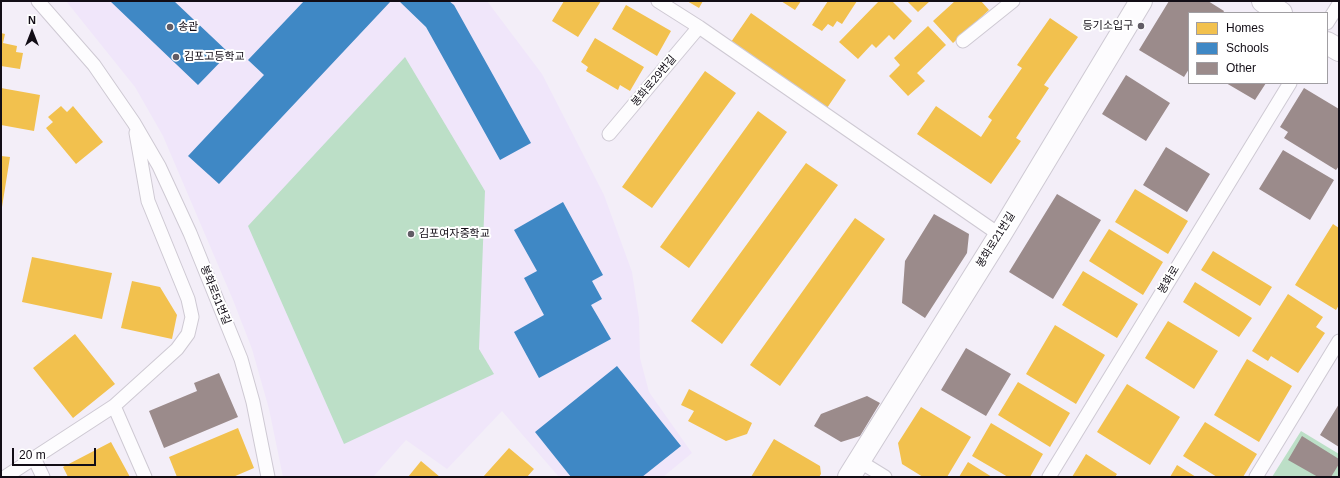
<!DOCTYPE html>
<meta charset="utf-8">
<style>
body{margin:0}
#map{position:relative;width:1340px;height:478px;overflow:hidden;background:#f3eef8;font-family:Helvetica,sans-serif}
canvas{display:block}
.frame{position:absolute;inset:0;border:2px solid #120d16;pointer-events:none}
.legend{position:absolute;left:1188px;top:12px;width:140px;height:72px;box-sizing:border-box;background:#fff;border:1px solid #a09ea2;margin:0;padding:5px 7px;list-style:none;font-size:12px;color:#120d16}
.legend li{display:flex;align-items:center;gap:8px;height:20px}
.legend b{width:20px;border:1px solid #a09ea2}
.north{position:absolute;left:12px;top:12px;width:40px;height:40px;-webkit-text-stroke:3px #fff;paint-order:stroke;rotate:0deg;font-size:11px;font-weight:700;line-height:16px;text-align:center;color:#120d16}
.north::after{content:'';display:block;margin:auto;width:14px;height:18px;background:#120d16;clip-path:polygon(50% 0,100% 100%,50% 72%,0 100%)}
.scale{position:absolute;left:12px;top:448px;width:84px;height:18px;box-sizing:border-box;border:2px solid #120d16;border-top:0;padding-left:5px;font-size:12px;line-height:14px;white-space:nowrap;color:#120d16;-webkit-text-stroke:3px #fff;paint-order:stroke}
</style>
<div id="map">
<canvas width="1340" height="478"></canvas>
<div class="frame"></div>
<ul class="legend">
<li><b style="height:11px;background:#f2c14e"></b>Homes</li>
<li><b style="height:11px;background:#3f88c5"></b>Schools</li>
<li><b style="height:11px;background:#9b8b8b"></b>Other</li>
</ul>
<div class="north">N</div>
<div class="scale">20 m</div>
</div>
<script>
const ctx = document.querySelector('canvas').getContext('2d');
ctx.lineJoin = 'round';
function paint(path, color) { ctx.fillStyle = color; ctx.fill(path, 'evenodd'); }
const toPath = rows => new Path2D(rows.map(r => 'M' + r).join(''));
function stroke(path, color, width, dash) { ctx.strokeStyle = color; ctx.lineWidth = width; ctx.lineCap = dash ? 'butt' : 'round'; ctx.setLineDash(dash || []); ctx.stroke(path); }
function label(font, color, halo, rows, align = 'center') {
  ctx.font = font + ' Helvetica,"Noto Sans KR",sans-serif'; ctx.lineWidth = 4; ctx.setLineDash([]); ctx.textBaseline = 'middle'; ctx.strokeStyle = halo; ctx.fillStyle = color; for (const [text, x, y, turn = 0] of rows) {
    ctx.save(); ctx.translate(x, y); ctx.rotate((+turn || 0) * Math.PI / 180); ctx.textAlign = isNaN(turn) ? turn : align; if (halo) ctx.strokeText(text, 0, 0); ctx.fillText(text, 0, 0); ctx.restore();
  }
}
const built = toPath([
 [66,1,487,1,542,74,604,195,632,272,639,318,640,358,649,392,692,453,663,477,559,477,502,411,447,469,406,440,373,477,283,477,269,409,252,349,233,300,163,136,135,87]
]);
const green = toPath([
 [405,57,485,191,479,349,494,374,344,444,248,226],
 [1301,431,1339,454,1339,477,1272,477]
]);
const homes = toPath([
 [564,1,601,1,578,37,552,21],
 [687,1,703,1,699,8],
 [781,1,801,1,795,10],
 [828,1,857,1,842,24,837,21,833,27,828,24,822,31,812,25],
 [879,1,892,1,912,21,894,40,889,35,876,48,872,44,858,59,839,42],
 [907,1,930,1,918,12],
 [955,1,981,1,989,10,953,43,933,21],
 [626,5,671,31,657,56,612,29],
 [751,13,846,80,827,108,731,42],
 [1050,18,1078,37,1044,85,1049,88,1016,138,1021,141,991,184,917,134,936,106,981,137,992,120,988,117,1022,68,1017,65],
 [928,26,946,45,917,73,925,81,908,96,889,76,900,65,894,58],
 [1,33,5,34,3,43,17,46,16,52,23,53,20,69,1,66],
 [595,38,644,67,630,91,620,85,618,90,586,71,588,67,581,62],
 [705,71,736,93,652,208,622,187],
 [1,88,40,95,34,131,1,125],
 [61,106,67,112,73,106,103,142,76,164,46,128,53,122,48,117],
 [758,111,787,132,689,268,660,247],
 [1,156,10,157,2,207,1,206],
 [806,163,838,185,722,344,691,321],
 [1135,189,1188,221,1168,254,1115,222],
 [855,218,885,239,780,386,750,365],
 [1333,224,1339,228,1339,305,1336,310,1295,285],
 [1109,229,1163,262,1143,295,1089,261],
 [1213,251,1272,287,1260,306,1201,270],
 [32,257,112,273,102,319,22,302],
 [1083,271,1138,304,1117,338,1062,305],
 [132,281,160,287,177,315,172,339,121,328],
 [1195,282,1252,318,1239,337,1183,302],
 [1288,294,1323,317,1316,327,1325,333,1298,373,1271,356,1268,361,1252,351],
 [1168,321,1218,351,1194,389,1145,358],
 [1055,325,1105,355,1076,404,1026,374],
 [75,334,115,384,73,418,33,368],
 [1247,359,1292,386,1259,442,1214,415],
 [1018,382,1070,413,1050,447,998,415],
 [1127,384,1180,417,1150,465,1097,432],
 [689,389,752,423,747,434,726,441,688,421,694,411,681,405],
 [921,407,971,437,947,477,923,477,902,464,898,443],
 [1205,422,1257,454,1243,477,1217,477,1183,456],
 [991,423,1043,454,1030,477,1008,477,972,456],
 [238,428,254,468,233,477,177,477,169,457],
 [774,439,820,466,821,474,819,477,751,477],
 [111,442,130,477,68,477,63,467],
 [509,448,534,469,527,477,483,477],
 [1086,454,1117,474,1115,477,1072,477],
 [421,461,440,477,408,477],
 [968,462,992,477,959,477],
 [1177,465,1196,477,1170,477]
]);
const schools = toPath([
 [110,1,174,1,229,53,198,85],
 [304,1,391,1,219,184,188,156,264,75,248,60],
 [399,1,449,1,454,5,531,143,500,160,426,27],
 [563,202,603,275,592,281,602,299,591,305,611,339,539,378,514,332,544,315,524,278,537,271,514,230],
 [617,366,681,446,642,477,571,477,535,432]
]);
const building = toPath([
 [1169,1,1208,1,1224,11,1223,13,1189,13,1189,69,1184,77,1139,50],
 [1126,75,1170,103,1146,141,1102,114],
 [1226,83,1266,83,1255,100],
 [1304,88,1339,109,1339,166,1336,170,1284,138,1288,132,1280,127],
 [1166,147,1210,174,1187,212,1143,185],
 [1283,150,1334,180,1310,220,1259,189],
 [1057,194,1101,220,1053,299,1009,272],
 [934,214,969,234,967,253,925,318,902,303,905,261],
 [966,348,1011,374,986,416,941,390],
 [219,373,238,417,164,448,149,411,197,391,194,383],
 [867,396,880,403,860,436,841,442,814,426,821,414],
 [1339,404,1339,447,1320,435],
 [1302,436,1339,459,1339,464,1331,477,1318,477,1288,460]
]);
const service = toPath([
 [38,1,94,65,134,123,159,166,190,233,241,359,253,402,268,477],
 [658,1,699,27,1000,235],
 [1327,23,1339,4],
 [963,41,1013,1],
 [609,134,699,27],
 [114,406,145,477],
 [34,458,43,477],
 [859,461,885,477],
 [5,477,114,406,177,349,188,334,192,317,188,299,148,201,136,133],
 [1049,477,1290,83],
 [1256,477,1339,341]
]);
const minor = toPath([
 [849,477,1000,235,1141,1]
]);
const tertiary = toPath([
 [1263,1,1281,13],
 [1327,43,1339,50]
]);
const markers = [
 [1141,26,4,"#615c65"],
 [170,27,4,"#615c65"],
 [176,57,4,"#615c65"],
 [411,234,4,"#615c65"]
];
const poiNames = [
 ["등기소입구",1133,26,"right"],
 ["송관",178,27],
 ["김포고등학교",184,57],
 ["김포여자중학교",419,234]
];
const streetNames = [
 ["봉화로29번길",654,81,-50],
 ["봉화로21번길",996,240,-58],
 ["봉화로",1169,280,-59],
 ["봉화로51번길",215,295,68]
];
paint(built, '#f0e6fa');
paint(green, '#bcdfc7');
paint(homes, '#f2c14e');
paint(schools, '#3f88c5');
paint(building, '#9b8b8b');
stroke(service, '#cec9d3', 15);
stroke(minor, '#cec9d3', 24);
stroke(tertiary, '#cec9d3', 24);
stroke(service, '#fdfcfe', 13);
stroke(minor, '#fdfcfe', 22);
stroke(tertiary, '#fdfcfe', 22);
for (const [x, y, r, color] of markers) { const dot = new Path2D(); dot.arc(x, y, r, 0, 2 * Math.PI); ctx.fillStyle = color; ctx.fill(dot); stroke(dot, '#fff', 1.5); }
label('11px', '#120d16', '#fff', poiNames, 'left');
label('11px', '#120d16', '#fff', streetNames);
</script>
